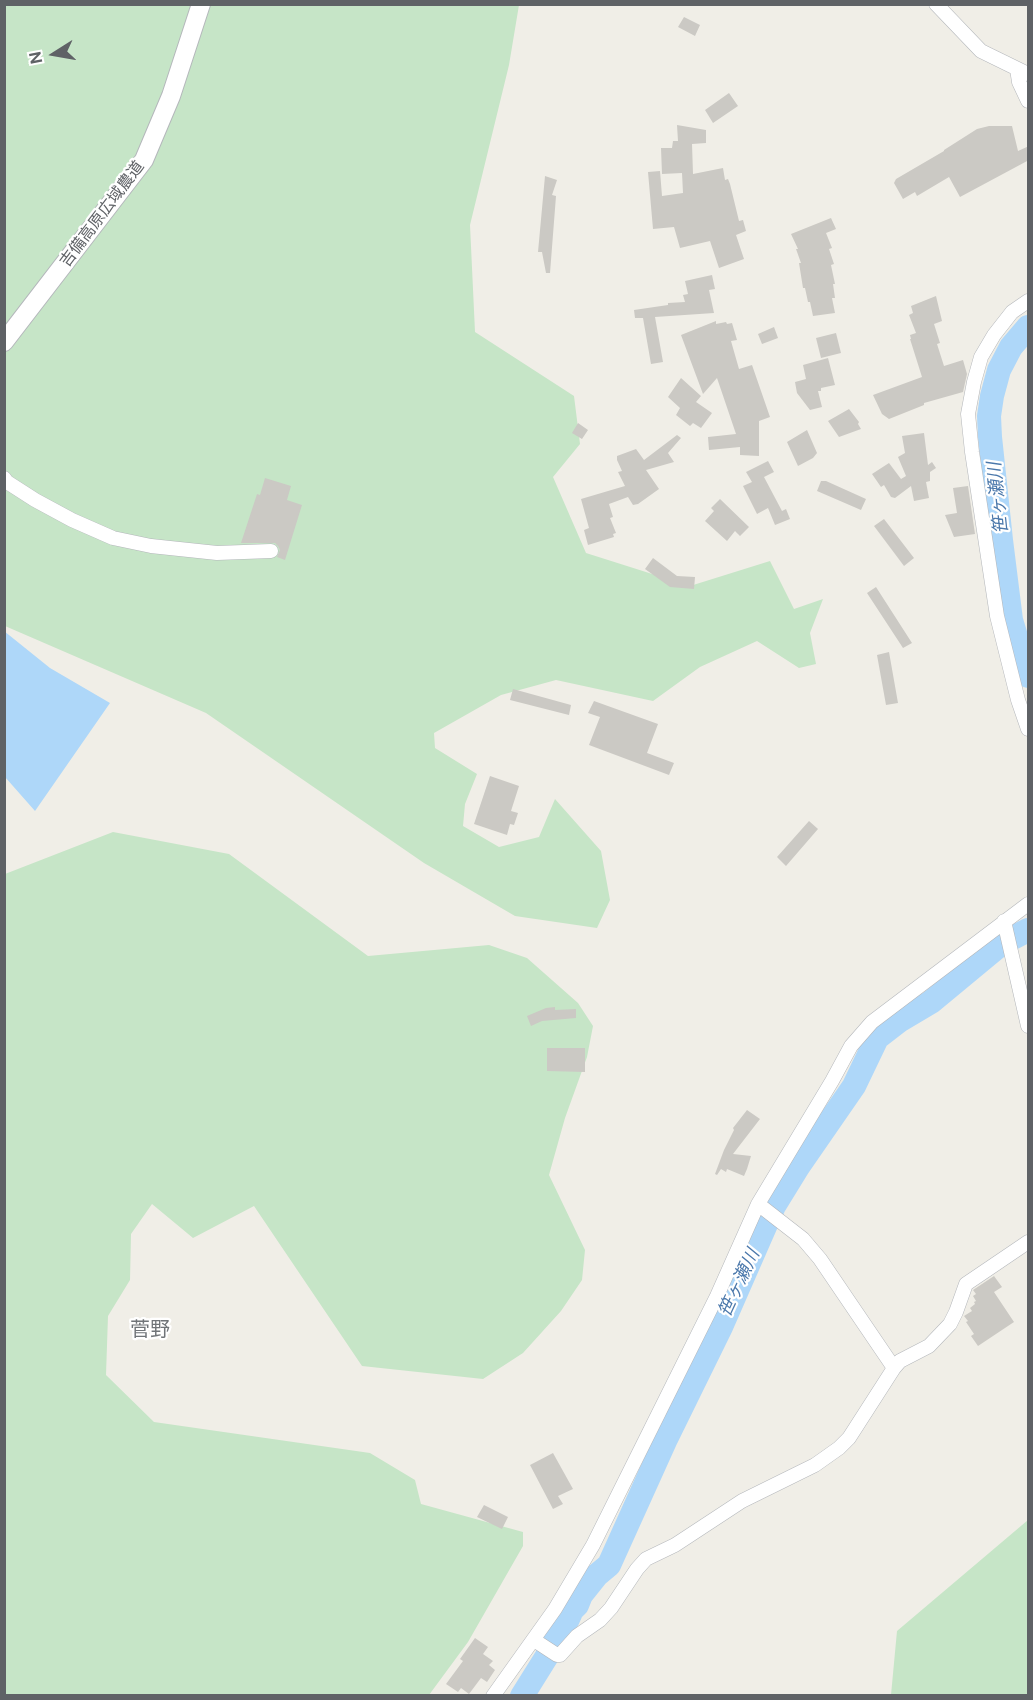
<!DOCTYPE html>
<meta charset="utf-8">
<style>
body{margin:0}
#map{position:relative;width:1033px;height:1700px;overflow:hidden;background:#f0eee7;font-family:"Public Sans",sans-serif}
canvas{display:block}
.frame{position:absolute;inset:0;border:6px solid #5f6266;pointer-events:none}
.north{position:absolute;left:24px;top:24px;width:60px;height:60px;-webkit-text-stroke:4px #fff;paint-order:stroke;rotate:259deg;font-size:16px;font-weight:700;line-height:24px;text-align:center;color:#5f6266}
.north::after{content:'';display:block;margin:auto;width:21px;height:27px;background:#5f6266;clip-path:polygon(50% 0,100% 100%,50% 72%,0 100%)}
</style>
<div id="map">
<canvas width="1033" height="1700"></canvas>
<div class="frame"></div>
<div class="north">N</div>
</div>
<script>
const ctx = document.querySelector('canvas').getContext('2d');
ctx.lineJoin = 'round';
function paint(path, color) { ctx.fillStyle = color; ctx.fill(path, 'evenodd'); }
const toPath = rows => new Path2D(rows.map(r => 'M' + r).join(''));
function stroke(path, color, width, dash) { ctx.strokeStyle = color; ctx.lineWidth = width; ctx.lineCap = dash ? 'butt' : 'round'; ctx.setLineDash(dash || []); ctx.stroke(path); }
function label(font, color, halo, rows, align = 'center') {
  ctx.font = font + ' "Public Sans","Noto Sans JP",sans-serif'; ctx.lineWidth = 4.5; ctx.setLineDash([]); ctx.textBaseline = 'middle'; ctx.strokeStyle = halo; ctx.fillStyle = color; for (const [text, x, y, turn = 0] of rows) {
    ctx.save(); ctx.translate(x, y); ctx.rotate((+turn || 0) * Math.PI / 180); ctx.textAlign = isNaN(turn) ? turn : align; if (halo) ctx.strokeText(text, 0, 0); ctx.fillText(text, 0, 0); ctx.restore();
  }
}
const green = toPath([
 [5,4,519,5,509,65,470,225,475,332,574,396,580,444,553,477,586,553,690,586,770,561,794,609,823,599,810,633,816,664,799,668,757,641,700,667,653,701,556,680,501,695,434,733,435,748,477,774,465,804,463,826,499,847,539,837,555,799,601,851,610,900,597,928,515,916,424,863,206,713,5,626],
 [113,832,229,854,368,956,489,945,527,958,578,1003,593,1026,587,1057,565,1118,549,1175,585,1250,582,1280,561,1311,523,1353,483,1379,362,1366,254,1206,193,1238,152,1204,131,1234,130,1280,108,1316,106,1375,154,1422,370,1453,415,1480,421,1504,523,1532,523,1546,468,1642,429,1695,5,1696,5,874],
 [1028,1520,1028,1695,891,1695,897,1631]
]);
const water = toPath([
 [4,631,50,668,110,703,35,811,5,777]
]);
const river = toPath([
 [1028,327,1011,347,999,370,992,396,989,416,990,437,1001,540,1011,620,1028,676],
 [522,1696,547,1656,557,1634,568,1619,572,1610,577,1605,581,1595,597,1575,609,1565,665,1441,721,1327,774,1206,798,1167,854,1086,877,1038,899,1021,931,1002,1001,944,1028,930]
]);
const building = toPath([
 [684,17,700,25,695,36,678,27],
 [729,93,738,106,713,123,705,110],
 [677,125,706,130,706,143,692,144,693,174,723,168,725,180,728,179,730,184,739,221,743,220,746,231,736,235,744,259,719,268,710,241,680,248,674,227,653,229,648,172,660,171,662,196,683,193,682,173,662,174,661,148,672,148,673,141,678,141],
 [989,126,1012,126,1018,151,1029,146,1029,160,960,197,949,177,917,196,915,192,903,199,894,183,896,179,944,151,944,150,977,129],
 [545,176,557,180,552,195,556,196,550,273,546,273,542,252,538,252],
 [831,218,836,229,826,233,832,248,829,249,834,264,831,265,835,284,833,284,835,298,832,298,835,313,813,316,810,302,808,302,805,288,803,288,799,263,801,263,796,249,798,249,791,234],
 [712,275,715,289,709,290,714,313,655,317,663,362,651,364,643,318,635,318,634,310,668,305,668,303,685,302,683,295,688,294,685,281],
 [936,296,942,321,934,324,940,343,937,344,944,366,963,360,967,374,963,392,924,403,924,405,889,419,882,414,873,395,922,377,910,339,911,339,910,335,916,333,909,315,913,313,911,306],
 [716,321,716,324,726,322,727,324,732,323,737,340,731,341,739,369,752,365,770,417,759,421,759,456,740,455,740,447,709,450,708,437,736,434,717,378,703,394,681,335],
 [774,327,778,338,762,344,758,334],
 [836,333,841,353,821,358,816,338],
 [828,358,835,385,821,388,821,391,818,391,822,407,810,410,797,393,795,382,806,379,803,365],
 [681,378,701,396,696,402,712,413,701,428,693,423,690,426,676,415,680,408,668,397],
 [849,409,859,422,858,424,861,429,839,437,828,421],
 [578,423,588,430,582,439,572,433],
 [807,430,817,453,813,458,798,466,787,442],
 [924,433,928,465,932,462,936,468,930,472,930,481,926,482,929,498,914,501,911,486,895,498,891,497,884,485,881,487,872,474,889,463,901,479,906,476,898,457,905,453,902,436],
 [677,435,681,438,668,453,674,462,646,470,659,489,638,504,633,505,628,497,609,504,613,517,610,518,616,533,613,534,614,537,588,545,584,530,589,528,581,499,625,486,618,472,622,471,617,460,617,456,636,449,644,460],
 [768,461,774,472,764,477,782,511,786,509,790,519,775,525,768,508,757,514,743,486,752,482,746,472],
 [265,478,291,486,287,500,302,505,285,560,277,557,280,550,278,546,275,543,241,543,257,494,260,495],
 [821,481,826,481,866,499,861,510,817,491],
 [968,486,975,534,954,537,945,515,957,513,953,488],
 [720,499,749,527,740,536,735,531,727,541,705,521,714,511,711,508],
 [884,519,914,558,904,566,874,526],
 [653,558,677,576,695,577,694,589,670,587,645,569],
 [876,587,912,643,903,648,867,593],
 [889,652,898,703,886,705,877,655],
 [513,689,571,705,569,715,510,700],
 [594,701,658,724,647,753,674,763,669,775,589,745,600,717,588,713],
 [490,776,519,786,511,811,518,813,514,825,510,824,507,835,474,824],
 [809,821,818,829,786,866,777,857],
 [555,1007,555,1010,576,1009,576,1018,542,1021,531,1026,527,1016,546,1008],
 [547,1048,585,1048,585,1072,547,1071],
 [747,1110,760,1119,733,1154,751,1156,747,1169,744,1176,727,1169,726,1172,721,1169,717,1175,715,1174,724,1150,734,1130,733,1128],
 [994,1276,1002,1287,994,1292,1014,1322,978,1346,971,1336,974,1334,966,1322,968,1321,964,1316,972,1311,970,1308,975,1304,974,1302,976,1301,973,1296,976,1294,973,1290],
 [553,1453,573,1489,558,1496,563,1504,553,1509,530,1465],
 [484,1505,508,1517,502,1529,477,1517],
 [475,1638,488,1647,483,1654,493,1661,489,1665,495,1670,487,1682,481,1678,469,1694,461,1688,458,1692,446,1684,463,1661,460,1659]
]);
const minor = toPath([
 [936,4,981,51,1028,74],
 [1017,69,1019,82,1028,101],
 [1028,301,1012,312,994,335,981,357,974,382,968,414,972,452,997,616,1018,700,1028,729],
 [4,478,7,482,35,500,72,520,113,538,151,546,217,553,271,551],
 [1004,921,1028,1026],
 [758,1204,803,1239,820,1259,894,1368],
 [534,1640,557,1655,560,1655,577,1636,600,1620,611,1608,637,1569,646,1559,675,1545,742,1501,815,1465,839,1448,849,1438,894,1368,900,1361,929,1346,950,1324,956,1312,966,1284,1028,1242],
 [493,1696,555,1609,593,1545,717,1296,758,1204,832,1081,851,1046,872,1022,1028,904]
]);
const tertiary = toPath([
 [4,342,144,160,171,96,201,4]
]);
const streetNames = [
 ["吉備高原広域農道",102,214,-53]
];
const waterNames = [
 ["笹ヶ瀬川",998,498,-96],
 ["笹ヶ瀬川",739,1283,-65]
];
const quarterNames = [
 ["菅野",150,1330]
];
paint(green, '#c6e5c7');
paint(water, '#aed7f9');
stroke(river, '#aed7f9', 24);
paint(building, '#cbc9c4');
stroke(minor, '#b4b7bb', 15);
stroke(tertiary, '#b4b7bb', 20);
stroke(minor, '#fff', 14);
stroke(tertiary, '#fff', 18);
label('16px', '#5f6266', '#fff', streetNames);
label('italic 18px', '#4b78ab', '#fff', waterNames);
label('20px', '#707478', '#fff', quarterNames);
</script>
